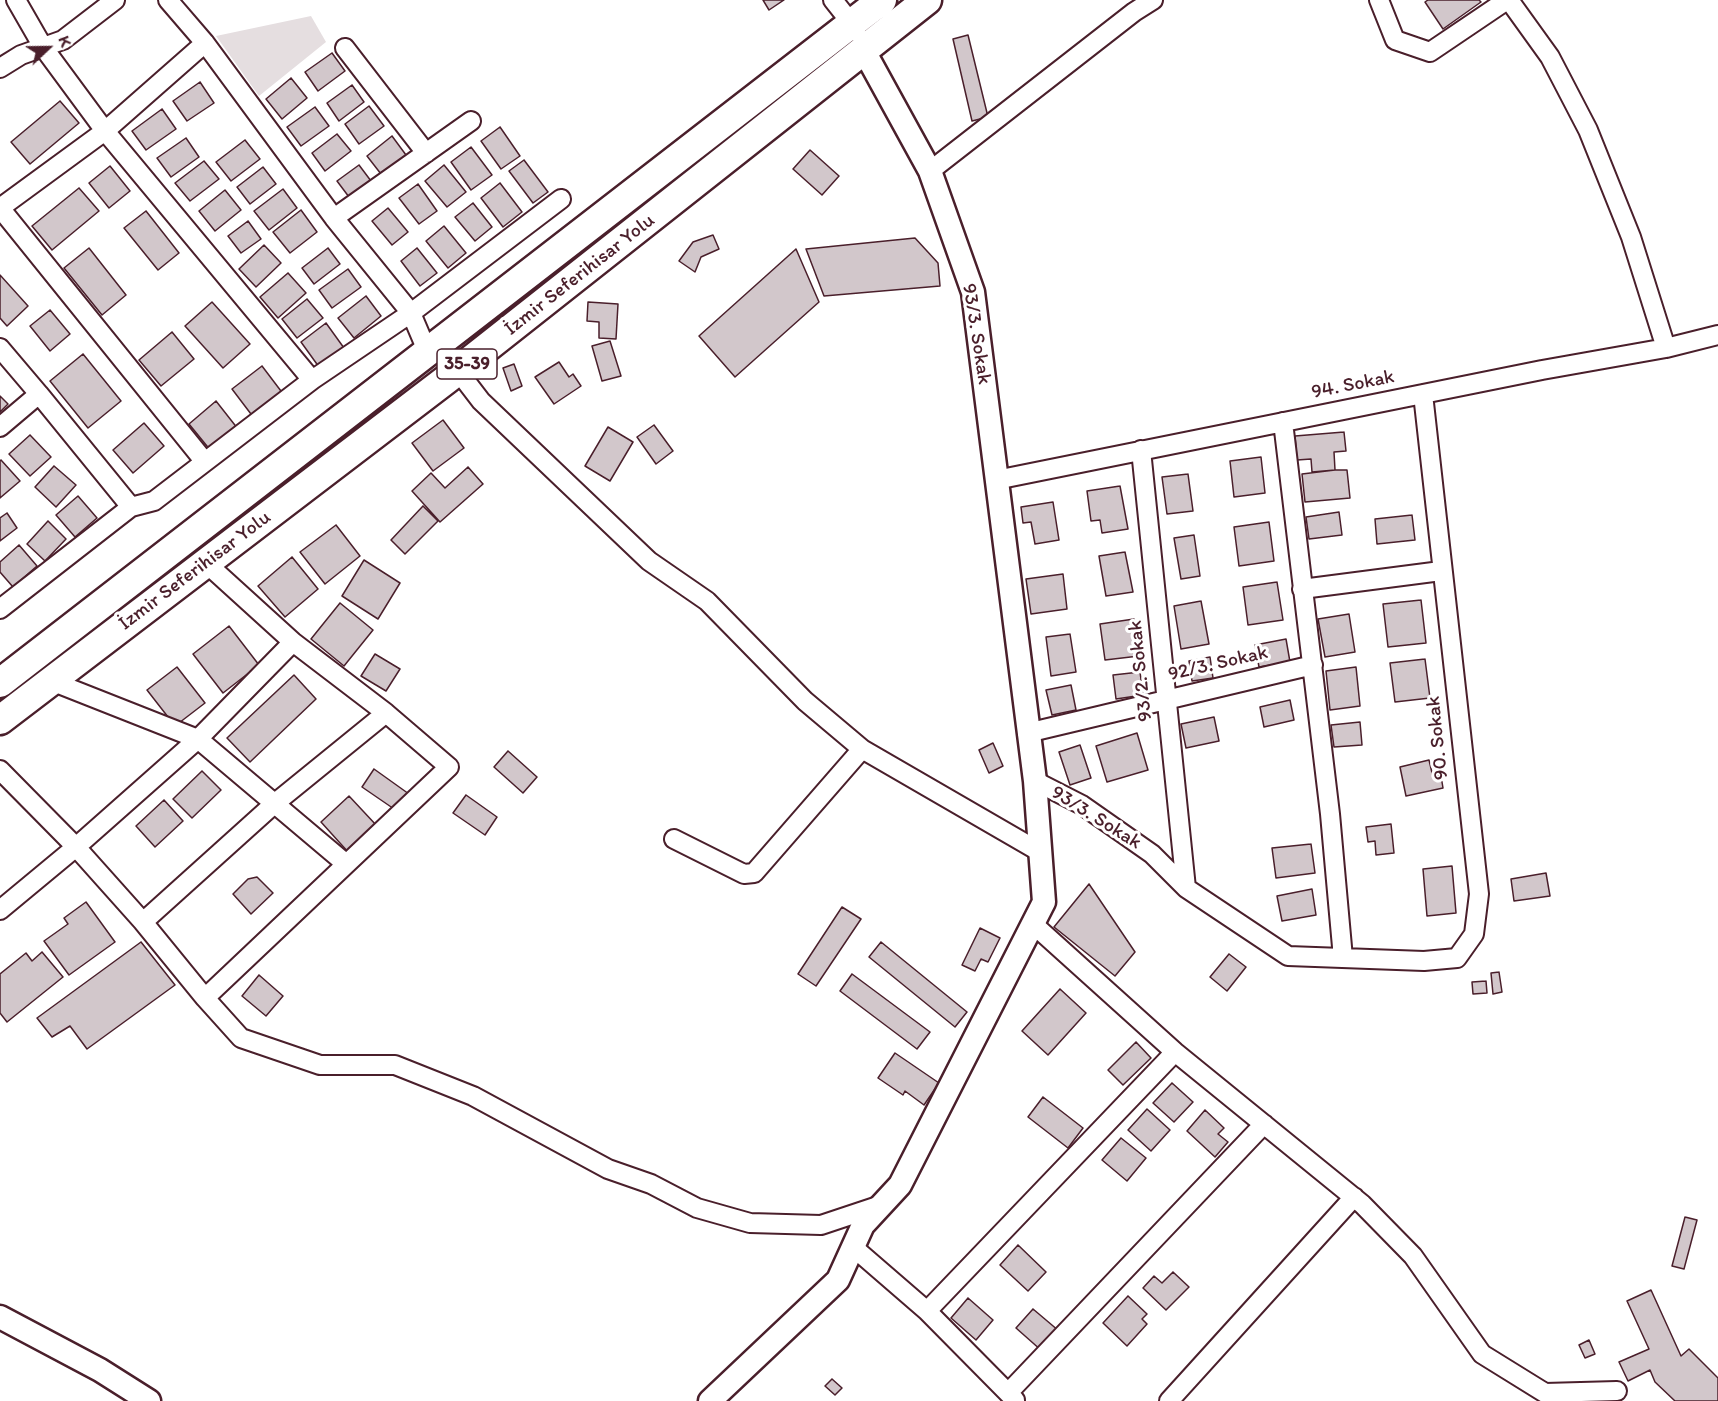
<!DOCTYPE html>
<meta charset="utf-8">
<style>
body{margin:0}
#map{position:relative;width:1718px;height:1401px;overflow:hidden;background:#fff;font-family:Itim,sans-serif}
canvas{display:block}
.north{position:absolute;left:18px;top:18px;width:60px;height:60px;-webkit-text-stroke:4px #fff;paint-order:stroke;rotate:68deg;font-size:16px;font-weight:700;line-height:24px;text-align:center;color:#4a1f2b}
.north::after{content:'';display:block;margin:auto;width:21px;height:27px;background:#4a1f2b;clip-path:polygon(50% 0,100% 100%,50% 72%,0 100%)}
</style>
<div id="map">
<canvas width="1718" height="1401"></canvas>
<div class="north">K</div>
</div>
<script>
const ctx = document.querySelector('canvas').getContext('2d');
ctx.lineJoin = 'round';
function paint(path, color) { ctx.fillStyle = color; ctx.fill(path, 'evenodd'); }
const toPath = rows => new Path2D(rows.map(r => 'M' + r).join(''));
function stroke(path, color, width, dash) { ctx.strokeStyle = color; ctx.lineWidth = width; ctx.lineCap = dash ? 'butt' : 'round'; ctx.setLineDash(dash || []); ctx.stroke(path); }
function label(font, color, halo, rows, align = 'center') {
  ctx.font = font + ' Itim,sans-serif'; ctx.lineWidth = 6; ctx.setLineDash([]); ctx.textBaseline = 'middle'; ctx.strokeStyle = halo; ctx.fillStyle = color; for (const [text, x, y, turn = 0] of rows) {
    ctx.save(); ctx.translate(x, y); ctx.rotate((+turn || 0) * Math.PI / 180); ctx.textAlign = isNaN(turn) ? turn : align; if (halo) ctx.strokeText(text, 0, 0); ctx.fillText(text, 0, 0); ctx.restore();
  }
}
const green = toPath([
 [311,16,326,42,259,96,216,36]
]);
const building = toPath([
 [763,0,784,0,769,10,763,0],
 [1428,0,1479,0,1481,2,1443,29,1425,2,1428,0],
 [968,35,988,117,972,121,953,39,968,35],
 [332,53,345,71,318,91,305,72,332,53],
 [291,78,307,98,282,119,266,99,291,78],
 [200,82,214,103,187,121,173,101,200,82],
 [352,85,364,102,339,121,327,103,352,85],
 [60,101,79,123,30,164,11,142,60,101],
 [369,106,384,126,359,144,345,124,369,106],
 [315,107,329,126,301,146,287,127,315,107],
 [162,109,176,129,146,150,132,131,162,109],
 [500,127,520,156,501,169,481,141,500,127],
 [337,134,351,151,325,171,312,153,337,134],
 [392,136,406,155,381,174,367,156,392,136],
 [186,138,199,157,171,177,157,158,186,138],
 [245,140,260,159,231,181,216,162,245,140],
 [471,147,492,175,471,190,451,162,471,147],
 [810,150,839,176,822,195,793,169,810,150],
 [524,160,548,192,533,203,509,171,524,160],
 [204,161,219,179,190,201,175,183,204,161],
 [359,165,371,181,349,197,337,181,359,165],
 [444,165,466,192,447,207,425,181,444,165],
 [110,166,130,191,109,208,89,183,110,166],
 [263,167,276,184,250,204,237,187,263,167],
 [500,183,522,212,503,227,481,198,500,183],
 [418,184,437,211,419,224,399,198,418,184],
 [79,188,99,211,52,250,32,226,79,188],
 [283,189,297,208,269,230,254,211,283,189],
 [225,190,241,210,215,231,199,211,225,190],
 [473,203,492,227,475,241,455,217,473,203],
 [388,208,408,232,392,245,372,221,388,208],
 [301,210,317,232,290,253,273,232,301,210],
 [146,211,179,253,158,270,124,228,146,211],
 [248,221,261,239,241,253,228,236,248,221],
 [444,226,466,253,448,268,426,241,444,226],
 [713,235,719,249,701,257,695,272,679,261,693,242,713,235],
 [915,238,938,263,940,286,824,296,806,249,915,238],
 [264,245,281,263,256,287,239,269,264,245],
 [89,248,126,295,102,315,64,268,89,248],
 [328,248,340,264,314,284,302,268,328,248],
 [417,248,437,273,420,286,401,261,417,248],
 [796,249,819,302,735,377,699,336,796,249],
 [348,269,361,287,332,308,319,290,348,269],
 [288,273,306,293,278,318,260,297,288,273],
 [0,275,28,306,7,326,0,318,0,275],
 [366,296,381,316,354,338,338,318,366,296],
 [307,299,323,318,297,338,282,319,307,299],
 [212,302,250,344,223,368,185,326,212,302],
 [588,302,618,304,616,339,599,338,599,322,587,321,588,302],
 [50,310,70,334,50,351,30,326,50,310],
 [326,323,344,348,319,367,301,342,326,323],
 [172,332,194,359,161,386,139,360,172,332],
 [610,341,621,376,602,381,592,346,610,341],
 [83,354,121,401,88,428,50,381,83,354],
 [559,362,569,377,573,374,581,386,554,404,535,377,559,362],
 [514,364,522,386,511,391,503,368,514,364],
 [262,366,284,395,254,418,232,389,262,366],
 [0,396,8,404,0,412,0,396],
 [216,401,238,429,211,451,189,424,216,401],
 [443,420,464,448,433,471,412,443,443,420],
 [144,423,164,446,133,473,113,450,144,423],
 [654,425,673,451,656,464,637,437,654,425],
 [608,427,633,442,610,481,585,466,608,427],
 [1344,432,1346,451,1334,452,1335,470,1312,472,1311,459,1297,460,1295,436,1344,432],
 [30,435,51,457,30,476,9,454,30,435],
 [1261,457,1265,493,1234,497,1230,461,1261,457],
 [1,460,20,481,0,498,0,461,1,460],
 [54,466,76,485,56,507,35,487,54,466],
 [468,467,483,484,440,522,412,491,431,473,445,488,468,467],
 [1335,470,1347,470,1350,498,1305,502,1302,474,1335,470],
 [1188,474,1193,511,1167,514,1162,477,1188,474],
 [1120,486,1128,529,1102,533,1100,520,1091,521,1087,491,1120,486],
 [78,496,97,518,75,537,56,515,78,496],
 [1053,502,1059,540,1035,544,1031,522,1023,523,1021,507,1053,502],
 [423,506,438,521,405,554,391,540,423,506],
 [1339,512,1342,535,1309,539,1306,517,1339,512],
 [7,513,17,528,0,541,0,518,7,513],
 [1412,515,1415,540,1377,544,1375,519,1412,515],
 [48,521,66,539,45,561,27,544,48,521],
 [1269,522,1274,561,1239,566,1234,527,1269,522],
 [336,525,360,556,325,584,300,552,336,525],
 [1194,535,1200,576,1181,579,1174,538,1194,535],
 [19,545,37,566,13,587,0,572,0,562,19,545],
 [1125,552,1133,592,1106,596,1099,556,1125,552],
 [292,557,318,589,285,617,258,586,292,557],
 [364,560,400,583,378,619,342,596,364,560],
 [1063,574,1067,609,1031,614,1026,579,1063,574],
 [1277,582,1283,620,1248,625,1243,587,1277,582],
 [1421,600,1426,643,1388,647,1383,604,1421,600],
 [1201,601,1209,644,1181,649,1174,606,1201,601],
 [340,603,373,630,344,666,311,639,340,603],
 [1349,614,1355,652,1325,657,1318,619,1349,614],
 [1134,619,1139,656,1105,660,1100,624,1134,619],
 [229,626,259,665,223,693,193,654,229,626],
 [1070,634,1076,672,1051,676,1046,637,1070,634],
 [1286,639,1290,662,1259,667,1255,645,1286,639],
 [375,654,400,669,386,691,361,676,375,654],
 [1210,657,1213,678,1192,681,1189,661,1210,657],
 [1425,659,1430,698,1395,702,1390,663,1425,659],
 [177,667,205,703,175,726,147,690,177,667],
 [1356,667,1360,706,1330,710,1326,671,1356,667],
 [1140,672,1143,695,1116,699,1113,675,1140,672],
 [294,675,316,699,250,762,227,738,294,675],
 [1071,685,1076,710,1052,715,1046,690,1071,685],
 [1290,700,1294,720,1264,727,1260,707,1290,700],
 [1214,717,1219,741,1186,748,1181,724,1214,717],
 [1360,722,1362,745,1334,747,1331,725,1360,722],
 [1137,733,1148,770,1107,782,1096,746,1137,733],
 [993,743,1003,766,989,773,979,750,993,743],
 [1080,745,1091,778,1070,785,1059,752,1080,745],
 [508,751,537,777,523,793,494,767,508,751],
 [1429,760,1433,777,1441,776,1443,788,1406,796,1400,767,1429,760],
 [374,769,409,794,397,811,362,787,374,769],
 [202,771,221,790,192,818,173,799,202,771],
 [466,795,497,817,485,835,453,813,466,795],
 [349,796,377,826,349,853,321,822,349,796],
 [164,800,183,821,155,847,136,826,164,800],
 [1391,824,1394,853,1376,855,1375,841,1368,842,1366,827,1391,824],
 [1311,844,1315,873,1276,878,1272,848,1311,844],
 [1452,866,1456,913,1427,916,1423,869,1452,866],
 [1546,873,1550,896,1514,901,1511,879,1546,873],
 [257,877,273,893,251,914,233,894,248,879,257,877],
 [1089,884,1135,952,1115,976,1054,927,1089,884],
 [1312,889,1316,915,1282,921,1277,896,1312,889],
 [86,902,115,942,69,975,44,941,68,924,64,918,86,902],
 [842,907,861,919,816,986,798,974,842,907],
 [980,928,1000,938,988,962,981,959,975,971,962,965,980,928],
 [141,942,175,985,87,1049,70,1026,52,1037,37,1018,141,942],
 [881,942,967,1012,955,1027,869,957,881,942],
 [42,952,63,977,7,1022,0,1013,0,974,26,953,32,961,42,952],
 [1229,954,1246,967,1227,991,1210,977,1229,954],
 [1499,972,1502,992,1493,994,1491,973,1499,972],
 [852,974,930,1032,917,1049,840,991,852,974],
 [259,975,283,996,266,1016,242,996,259,975],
 [1486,981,1487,993,1473,994,1472,982,1486,981],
 [1060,989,1086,1013,1048,1055,1022,1031,1060,989],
 [1136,1042,1151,1058,1123,1085,1108,1070,1136,1042],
 [895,1053,939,1083,924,1105,905,1091,903,1095,878,1078,895,1053],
 [1172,1083,1193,1102,1174,1122,1153,1103,1172,1083],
 [1043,1097,1083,1128,1068,1148,1028,1117,1043,1097],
 [1147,1109,1170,1130,1151,1151,1128,1130,1147,1109],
 [1205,1110,1224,1128,1218,1134,1228,1142,1215,1157,1187,1131,1205,1110],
 [1121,1138,1146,1158,1127,1181,1102,1160,1121,1138],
 [1685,1217,1697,1220,1684,1269,1672,1266,1685,1217],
 [1018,1245,1046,1272,1028,1291,1000,1265,1018,1245],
 [1173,1272,1189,1287,1166,1310,1143,1288,1154,1276,1162,1283,1173,1272],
 [1651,1290,1681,1356,1689,1349,1718,1378,1718,1401,1675,1401,1655,1382,1650,1370,1628,1381,1619,1362,1649,1349,1627,1301,1651,1290],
 [1128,1296,1147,1314,1142,1319,1147,1324,1127,1346,1103,1323,1128,1296],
 [968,1298,993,1320,976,1340,951,1318,968,1298],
 [1033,1309,1059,1331,1042,1351,1016,1328,1033,1309],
 [1589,1340,1595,1354,1585,1358,1579,1345,1589,1340],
 [832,1379,842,1388,835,1395,825,1386,832,1379]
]);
const minor = toPath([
 [16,0,43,47,105,131,312,380],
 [168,0,205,43],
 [833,0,852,24,856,32],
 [1379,0,1395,40,1430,52,1507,0],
 [1509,0,1550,57,1588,130,1631,237,1666,348],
 [345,48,426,153],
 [0,68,21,55,63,40,115,0],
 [930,171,1134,12,1153,0],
 [0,208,105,131,205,43,334,218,411,313,428,353],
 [0,208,205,462],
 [334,218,471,121],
 [0,348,39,394,0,427],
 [458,371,481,401,649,561,707,601,805,701,862,749,1040,852],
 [39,394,131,507],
 [1283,422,1330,814,1343,958],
 [1141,450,1186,888],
 [996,480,1542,370,1666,348,1718,335],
 [1302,589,1441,571],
 [0,609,131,507,154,501,312,380,411,313,561,199],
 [51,681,198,739,345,863],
 [1027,733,1313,665],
 [0,770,76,847,143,922,205,998,449,767,386,713,293,642,206,563],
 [1035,781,1082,805,1152,854,1186,888,1288,956,1424,961,1457,958,1474,934,1479,894,1423,394],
 [674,839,744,874,754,873,862,749],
 [0,910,76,847,198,739,293,642],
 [143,922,274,804,386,713],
 [1033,924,1175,1052,1362,1204,1413,1256,1482,1354,1545,1393,1617,1391],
 [205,998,241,1038,320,1065,395,1065,473,1096,608,1169,651,1184,697,1208,750,1223,821,1225,881,1205],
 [853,1247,927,1311,1015,1400],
 [927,1311,1175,1052],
 [1008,1393,1264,1124],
 [1169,1401,1354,1197]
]);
const tertiary = toPath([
 [0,1317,100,1370,149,1401],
 [710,1401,838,1280,863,1225,900,1185,1044,902,1035,781,973,292,930,171,863,49]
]);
const primary = toPath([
 [0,683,882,0],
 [0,720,447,379,927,0]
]);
const shields = [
 [467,364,60]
];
const shieldNames = [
 ["35-39",467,364]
];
const streetNames = [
 ["İzmir Seferihisar Yolu",580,275,-38],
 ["93/3. Sokak",976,334,81],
 ["94. Sokak",1353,385,-11],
 ["İzmir Seferihisar Yolu",195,571,-37],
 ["92/3. Sokak",1218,664,-13],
 ["93/2. Sokak",1141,671,-96],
 ["90. Sokak",1438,738,-96],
 ["93/3. Sokak",1096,818,32]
];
paint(green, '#e5dee0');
paint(building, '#d2c7cb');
stroke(building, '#4a1f2b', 1.5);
stroke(minor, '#4a1f2b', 22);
stroke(tertiary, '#4a1f2b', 27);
stroke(primary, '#4a1f2b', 33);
stroke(minor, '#fff', 18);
stroke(tertiary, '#fff', 22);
stroke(primary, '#fff', 28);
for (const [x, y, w] of shields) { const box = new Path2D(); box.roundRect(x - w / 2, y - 15, w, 30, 4.5); ctx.fillStyle = '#fff'; ctx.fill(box); stroke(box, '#4a1f2b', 1.5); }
label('bold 18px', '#4a1f2b', null, shieldNames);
label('20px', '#4a1f2b', '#fff', streetNames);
</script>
